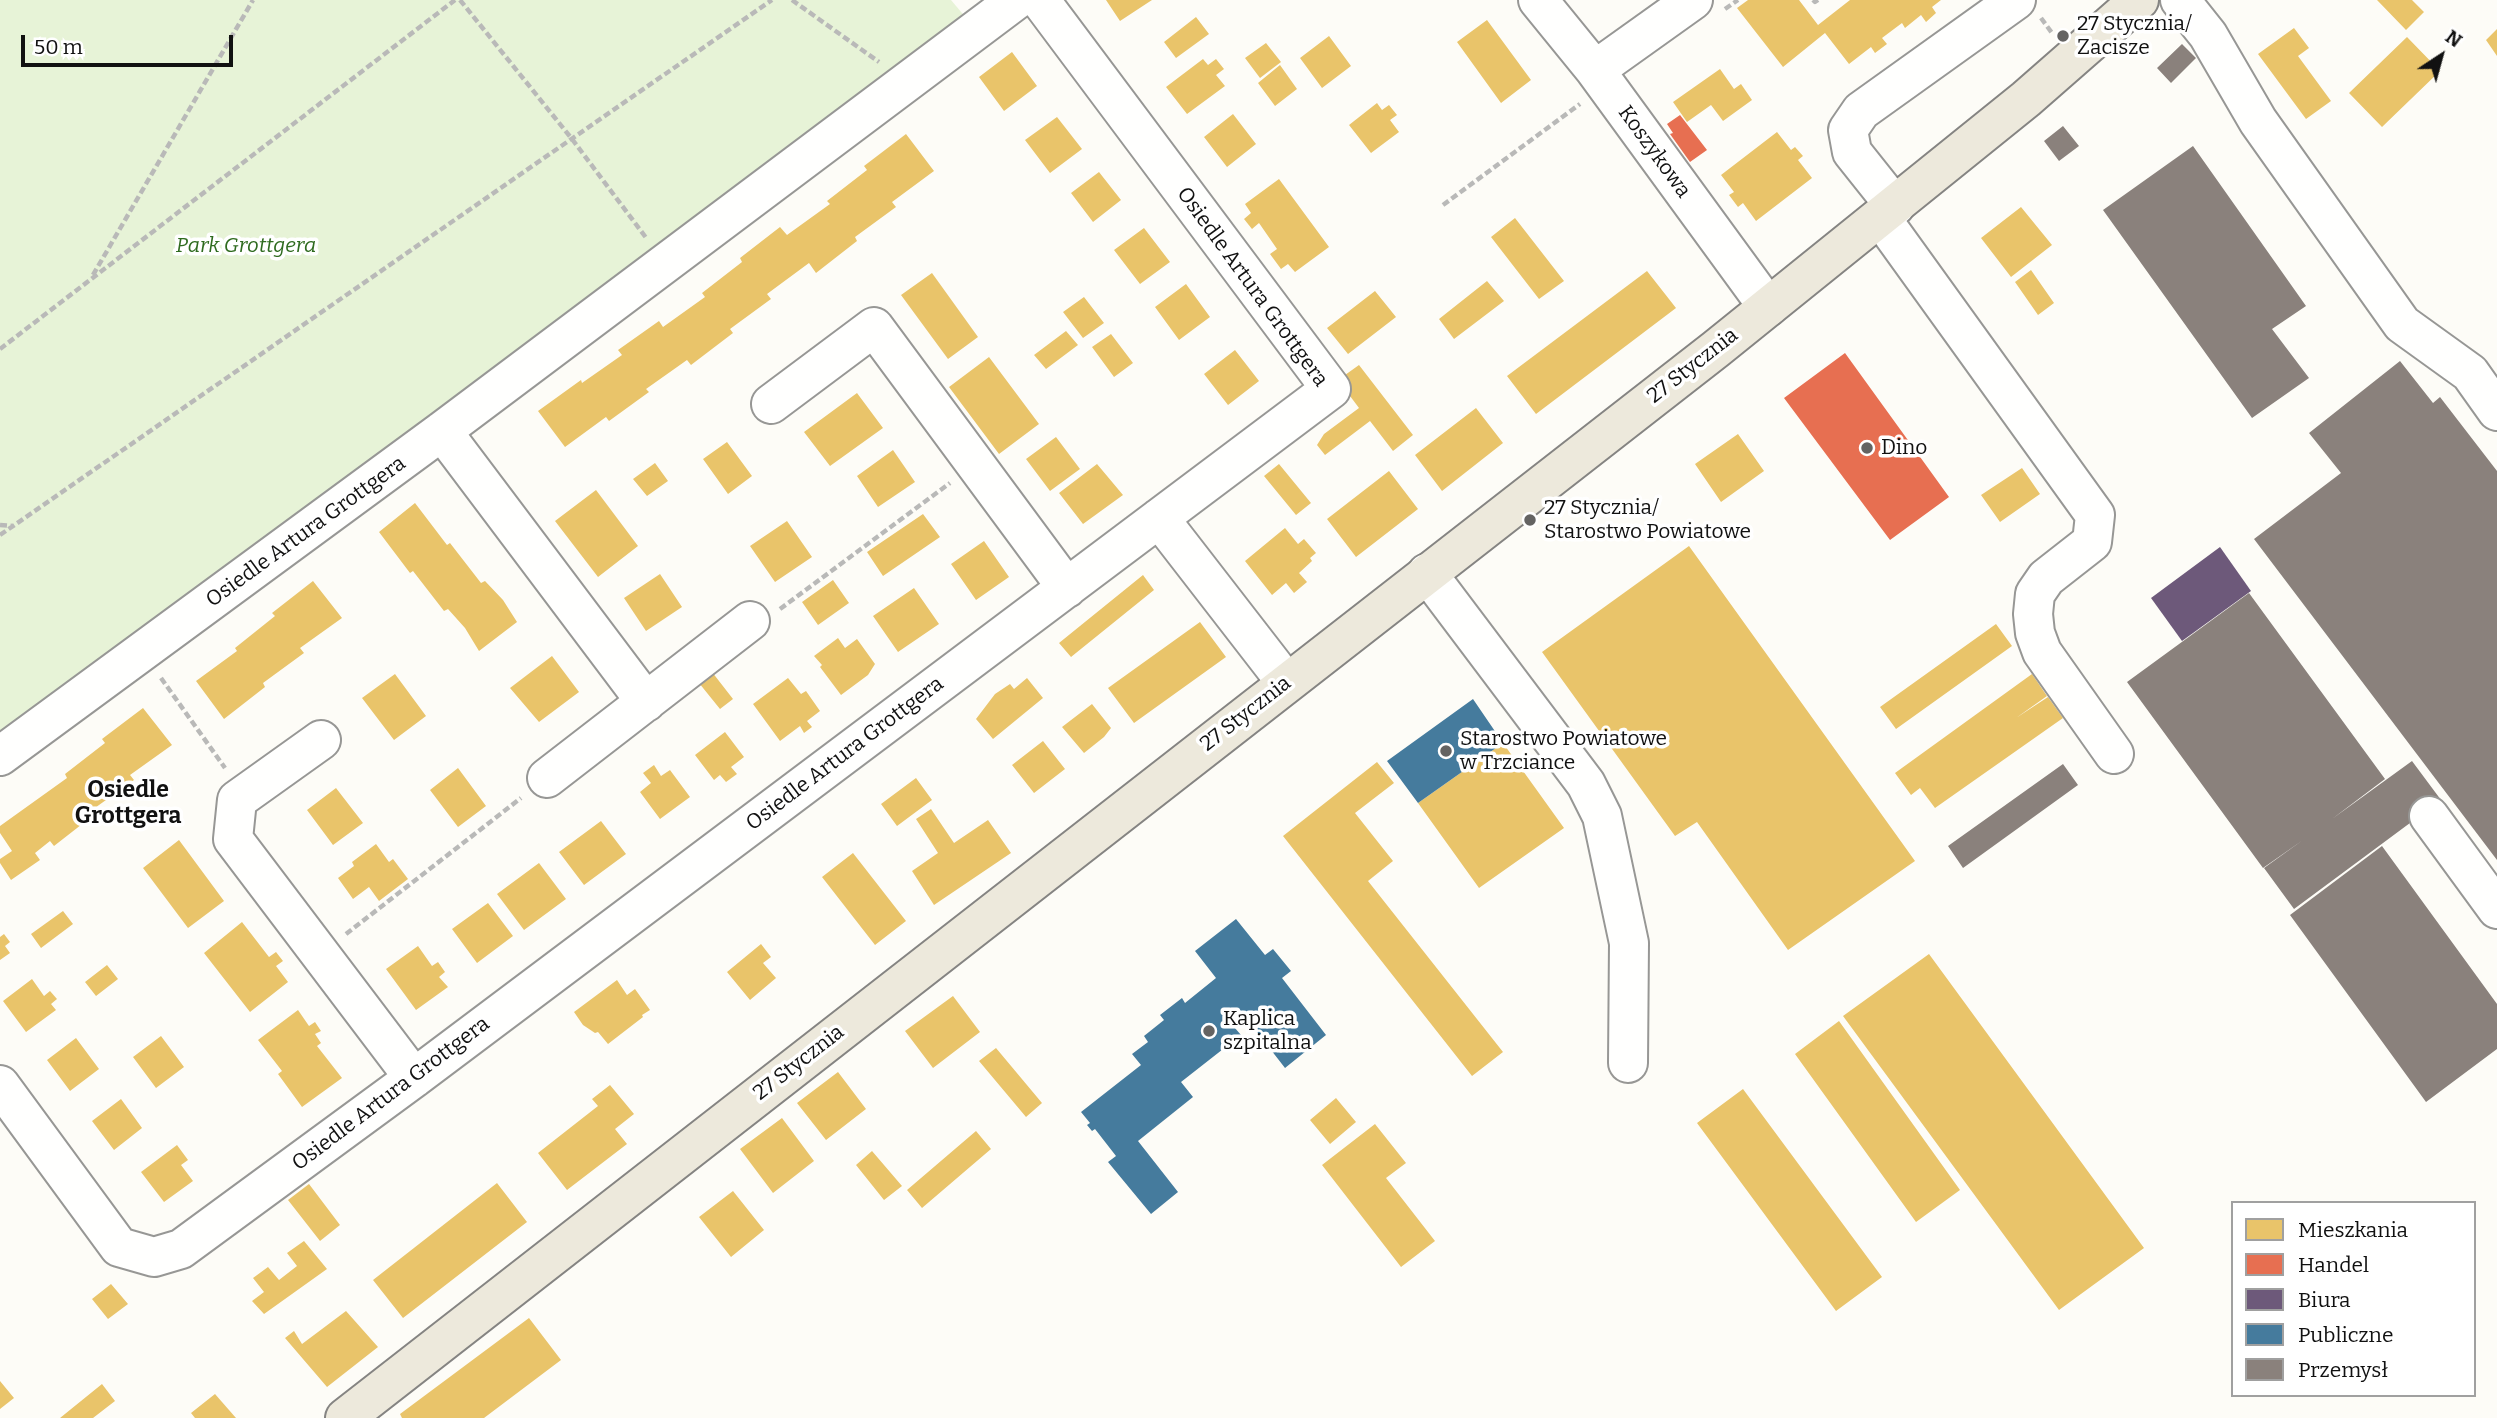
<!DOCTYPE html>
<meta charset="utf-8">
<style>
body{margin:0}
#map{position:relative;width:2497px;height:1418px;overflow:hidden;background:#fdfcf7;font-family:Bitter,serif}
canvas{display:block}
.legend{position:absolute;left:2231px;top:1201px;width:245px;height:196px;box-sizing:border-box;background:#fff;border:2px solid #a0a0a0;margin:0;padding:9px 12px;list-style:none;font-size:21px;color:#111}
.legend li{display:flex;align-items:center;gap:14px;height:35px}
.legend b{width:35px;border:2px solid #a0a0a0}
.north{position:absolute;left:2406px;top:21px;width:70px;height:70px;-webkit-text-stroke:5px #fff;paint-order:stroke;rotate:36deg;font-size:19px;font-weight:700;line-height:28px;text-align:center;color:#111}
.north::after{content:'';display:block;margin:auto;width:24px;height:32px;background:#111;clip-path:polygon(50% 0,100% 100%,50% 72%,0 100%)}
.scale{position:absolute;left:21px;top:35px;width:212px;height:32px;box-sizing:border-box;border:4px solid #111;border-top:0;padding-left:9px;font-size:21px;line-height:24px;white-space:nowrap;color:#111;-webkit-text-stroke:5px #fff;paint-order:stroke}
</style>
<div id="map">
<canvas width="2497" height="1418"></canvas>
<ul class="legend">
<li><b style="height:19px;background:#e9c46a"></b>Mieszkania</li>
<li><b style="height:19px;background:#e76f51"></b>Handel</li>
<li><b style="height:19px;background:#6d597a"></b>Biura</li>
<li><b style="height:19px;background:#457b9d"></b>Publiczne</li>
<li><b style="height:19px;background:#8a817c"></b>Przemysł</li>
</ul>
<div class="north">N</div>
<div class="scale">50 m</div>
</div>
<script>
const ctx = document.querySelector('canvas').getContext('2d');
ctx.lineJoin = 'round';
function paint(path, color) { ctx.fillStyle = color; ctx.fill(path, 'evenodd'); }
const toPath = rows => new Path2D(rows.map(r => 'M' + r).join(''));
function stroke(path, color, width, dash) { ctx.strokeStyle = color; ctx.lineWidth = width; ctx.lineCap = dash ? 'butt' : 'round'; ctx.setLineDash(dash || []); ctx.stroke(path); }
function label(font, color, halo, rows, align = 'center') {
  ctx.font = font + ' Bitter,serif'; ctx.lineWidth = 7; ctx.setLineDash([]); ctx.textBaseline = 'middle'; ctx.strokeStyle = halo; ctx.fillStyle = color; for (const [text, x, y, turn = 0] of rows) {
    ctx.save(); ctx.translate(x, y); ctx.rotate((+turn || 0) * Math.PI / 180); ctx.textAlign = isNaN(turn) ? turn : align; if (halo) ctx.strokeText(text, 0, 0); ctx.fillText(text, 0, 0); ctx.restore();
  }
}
const green = toPath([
 [0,0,951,0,967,19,0,732]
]);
const homes = toPath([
 [1106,0,1152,0,1120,21],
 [1748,0,1799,0,1818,25,1850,0,1941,0,1932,7,1936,13,1926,22,1921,15,1905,28,1902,23,1882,38,1887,44,1875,53,1871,47,1849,64,1825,33,1783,67,1737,8],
 [2377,0,2412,0,2424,12,2406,30],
 [1196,17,1209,34,1176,58,1164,42],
 [1487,20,1531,80,1501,103,1457,42],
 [2294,28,2309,48,2298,56,2331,101,2306,119,2258,54],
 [2497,29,2497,56,2486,40],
 [1329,36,1351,66,1322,88,1300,58],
 [2407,37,2440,71,2382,127,2349,93],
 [1266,43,1281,62,1260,78,1245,58],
 [1012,52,1037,86,1004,111,979,77],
 [1203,59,1208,65,1216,59,1224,69,1216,75,1225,86,1187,114,1166,87],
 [1280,65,1297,89,1275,106,1258,83],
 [1720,69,1734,89,1741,84,1752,100,1723,121,1711,105,1687,122,1673,102],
 [1377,103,1382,110,1389,105,1397,115,1390,120,1399,132,1371,153,1349,125],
 [1233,114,1256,144,1227,167,1204,137],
 [1057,117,1082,149,1050,173,1025,140],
 [1777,132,1791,150,1795,147,1803,156,1798,160,1812,178,1756,221,1743,203,1738,207,1729,195,1734,192,1721,175],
 [906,134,934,171,892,202,896,207,855,237,857,241,816,273,809,263,767,294,771,299,730,329,733,333,691,365,687,360,646,389,649,392,609,421,606,417,565,447,538,411,581,380,582,383,622,355,618,350,659,321,663,327,705,297,702,293,742,262,740,258,780,227,787,235,830,204,827,201,867,170,864,166],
 [1099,172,1121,200,1093,222,1071,193],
 [1279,179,1329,247,1295,272,1288,264,1281,269,1270,254,1277,249,1259,223,1252,229,1244,219,1251,213,1245,204],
 [2021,207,2052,245,2011,277,1981,238],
 [1515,218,1564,281,1539,299,1491,237],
 [1144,228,1170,262,1140,284,1114,250],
 [2031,270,2054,303,2038,315,2015,282],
 [1647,271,1676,308,1536,414,1507,376],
 [932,273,978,337,948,359,901,295],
 [1487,281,1504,301,1454,339,1439,319],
 [1186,284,1210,317,1179,340,1155,307],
 [1375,291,1396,317,1348,354,1327,328],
 [1084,297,1104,323,1083,338,1063,312],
 [1066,331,1078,345,1046,369,1034,355],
 [1111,334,1133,363,1114,377,1092,347],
 [1235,350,1259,381,1228,405,1204,374],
 [989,357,1039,424,999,454,949,387],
 [1359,365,1413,435,1393,451,1370,421,1325,455,1317,445,1324,434,1359,408,1338,380],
 [857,393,883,428,830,466,804,432],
 [1476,408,1503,443,1442,491,1415,455],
 [1738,434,1764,471,1721,502,1695,464],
 [1056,437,1080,469,1050,491,1026,459],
 [727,442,752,476,728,494,703,459],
 [893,450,915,482,878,507,857,476],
 [655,463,668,481,647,496,633,479],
 [1097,464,1123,495,1083,524,1059,493],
 [1279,464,1311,503,1296,515,1264,476],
 [2022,468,2040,494,2000,522,1981,495],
 [1389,471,1418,509,1356,557,1327,519],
 [596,490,638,546,598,577,555,521],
 [415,503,447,545,450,543,481,583,485,581,503,600,517,622,479,651,465,628,448,609,444,611,413,571,410,573,379,532],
 [923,514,940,537,883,576,867,552],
 [787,521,812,557,775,582,750,546],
 [1285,528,1298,544,1304,539,1316,553,1310,558,1312,561,1299,573,1307,582,1294,593,1286,583,1272,595,1245,561],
 [984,541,1009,577,976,600,951,564],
 [1689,546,1915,861,1788,950,1697,822,1675,836,1542,652],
 [660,574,682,607,646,631,624,598],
 [1143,575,1154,590,1071,657,1059,643],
 [833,580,849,603,818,625,802,602],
 [313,581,342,618,300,648,304,653,263,683,265,687,224,719,196,681,237,651,235,648,275,616,272,613],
 [914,588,939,624,898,652,873,616],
 [1200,622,1226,657,1134,723,1108,688],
 [1996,624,2012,646,1896,729,1880,707],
 [838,638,845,648,857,639,875,664,868,675,841,695,820,667,822,665,814,656],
 [552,656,579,692,539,722,510,688],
 [712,672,733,699,720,709,699,683],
 [395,674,426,716,394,740,362,698],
 [2032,674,2047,696,2016,718,2048,697,2063,718,1935,808,1920,788,1911,795,1895,773],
 [788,678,801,694,806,691,820,711,807,721,812,727,804,733,800,726,780,741,753,704],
 [1027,678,1043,698,993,739,976,719,995,694,1010,684,1014,689],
 [1092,704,1111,728,1104,737,1084,753,1062,727],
 [143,708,172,745,130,775,134,780,92,810,95,814,54,846,50,841,35,853,40,860,11,880,0,863,0,859,12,851,0,833,0,826,67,778,65,774,105,743,102,739],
 [725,732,744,757,731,767,737,774,726,782,720,775,714,780,695,755],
 [1043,741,1065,769,1034,793,1012,765],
 [1503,743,1564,828,1479,888,1418,803],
 [1377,762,1394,783,1355,813,1393,861,1368,881,1503,1052,1472,1076,1283,836],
 [654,765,661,776,670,770,690,797,660,819,640,792,651,783,643,773],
 [458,768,486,806,458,827,430,790],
 [916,778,932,800,897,826,881,804],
 [336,788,363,823,333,845,307,810],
 [931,809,954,843,988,820,1011,853,934,905,912,871,938,853,916,819],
 [601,821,626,854,584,885,559,852],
 [179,840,224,901,188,928,143,868],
 [376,844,389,862,393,859,408,879,379,901,369,887,353,899,338,878,354,866,352,862],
 [853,853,906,921,875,945,822,877],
 [539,863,566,899,524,930,497,894],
 [488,903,513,936,477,963,452,929],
 [63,911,73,924,41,948,31,934],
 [242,922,269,957,276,952,283,961,276,966,288,982,250,1012,204,953],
 [4,934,10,942,5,946,10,953,0,960,0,937],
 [761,944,771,957,763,963,776,978,750,1000,727,972],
 [418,946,432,966,438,962,445,972,439,977,448,987,416,1010,386,969],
 [1929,954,2144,1248,2059,1310,1843,1016],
 [107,965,118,979,96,996,85,982],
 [32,979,44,996,50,991,57,999,51,1004,56,1010,26,1032,3,1001],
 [617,980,627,995,635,989,650,1010,642,1015,643,1017,608,1044,598,1032,595,1033,583,1025,574,1012],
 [953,996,980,1032,933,1068,905,1031],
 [298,1010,309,1026,315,1022,321,1031,315,1034,321,1043,317,1046,342,1078,302,1107,278,1074,282,1071,258,1040],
 [1839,1021,1960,1190,1916,1222,1795,1054],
 [161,1036,184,1067,156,1088,133,1057],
 [76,1038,99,1069,70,1091,47,1060],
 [996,1048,1042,1103,1026,1117,979,1061],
 [838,1072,866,1109,826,1140,797,1103],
 [610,1085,634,1114,615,1129,627,1144,567,1190,538,1153,598,1106,592,1099],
 [1743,1089,1882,1277,1836,1311,1697,1123],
 [1336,1098,1356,1122,1330,1144,1310,1120],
 [121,1099,142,1128,114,1150,92,1121],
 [782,1118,814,1161,773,1193,740,1149],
 [1375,1124,1406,1163,1386,1178,1435,1241,1401,1267,1322,1165],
 [976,1131,991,1149,922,1208,907,1190],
 [177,1145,188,1160,181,1165,193,1181,164,1202,141,1172],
 [872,1151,902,1186,884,1200,856,1165],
 [497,1183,527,1222,403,1318,373,1280],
 [309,1184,340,1225,320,1241,288,1200],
 [733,1191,764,1230,731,1257,699,1217],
 [304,1241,327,1269,264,1314,252,1301,264,1292,253,1278,268,1267,279,1280,297,1266,287,1253],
 [111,1284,128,1304,108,1319,92,1299],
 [346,1311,378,1347,327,1387,285,1338,294,1331,302,1344],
 [529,1318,561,1360,484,1418,402,1418,400,1414],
 [0,1381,14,1398,0,1409],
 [102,1384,115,1401,93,1418,60,1418],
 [215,1394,236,1418,195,1418,191,1413]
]);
const shops = toPath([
 [1680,115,1707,150,1690,162,1670,134,1673,133,1667,124],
 [1845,353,1949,497,1890,540,1784,398]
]);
const offices = toPath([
 [2220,547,2251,591,2182,641,2151,598]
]);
const public = toPath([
 [1473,699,1503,743,1418,803,1387,761],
 [1236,919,1265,955,1273,949,1291,971,1282,978,1326,1035,1285,1068,1240,1010,1228,1020,1241,1035,1181,1082,1193,1097,1138,1141,1178,1192,1151,1214,1108,1162,1116,1156,1095,1129,1092,1131,1087,1125,1090,1123,1081,1112,1141,1065,1132,1054,1148,1042,1144,1036,1164,1020,1160,1015,1182,998,1185,1003,1216,978,1195,951]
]);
const industry = toPath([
 [2182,44,2196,58,2171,83,2157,68],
 [2063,126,2079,146,2059,161,2044,141],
 [2193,146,2306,306,2272,329,2309,378,2252,418,2103,210],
 [2400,361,2433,403,2440,397,2497,471,2497,860,2254,539,2341,473,2309,433],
 [2249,593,2385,779,2332,819,2412,761,2441,800,2294,909,2264,868,2303,840,2263,868,2127,682],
 [2063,764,2078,785,1963,868,1948,846],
 [2382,846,2497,1004,2497,1049,2426,1102,2290,915]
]);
const path = toPath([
 [460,0,572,139,647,239],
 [792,0,879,62],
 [1813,0,1815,2,1818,0],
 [1725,9,1738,0],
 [2041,18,2052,33],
 [1443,205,1580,104],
 [93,275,253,0],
 [0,349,455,0],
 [0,525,13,526],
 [0,535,772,0],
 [780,609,950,483],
 [161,678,225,768],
 [346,934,521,798]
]);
const minor = toPath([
 [1538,0,1595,70,1768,307],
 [2180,0,2208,35,2258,121,2402,324,2470,373,2497,411],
 [1595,70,1693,0],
 [1895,206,1852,152,1848,130,1861,111,2016,0],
 [1881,218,2095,515,2092,542,2046,578,2035,594,2033,614,2035,633,2042,652,2114,754],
 [771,404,874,327,1067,588],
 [442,431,646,702],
 [1159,518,1286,682],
 [1427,573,1586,784,1602,816,1629,943,1628,1063],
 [321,740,237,800,233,839,414,1078],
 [0,756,442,431,1016,0],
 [547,778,750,621],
 [2429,816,2497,909],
 [0,1085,119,1247,154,1257,181,1249,414,1078,1331,389,1040,0]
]);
const major = toPath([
 [345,1418,1716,349,2026,99,2139,0]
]);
const markers = [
 [2063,36,7,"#646362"],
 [1867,448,7,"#646362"],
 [1530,520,7,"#646362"],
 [1446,751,7,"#646362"],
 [1209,1031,7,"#646362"]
];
const poiNames = [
 ["27 Stycznia/",2077,24],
 ["Zacisze",2077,48],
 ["Dino",1881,448],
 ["27 Stycznia/",1544,508],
 ["Starostwo Powiatowe",1544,532],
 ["Starostwo Powiatowe",1460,739],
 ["w Trzciance",1460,763],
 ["Kaplica",1223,1019],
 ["szpitalna",1223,1043]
];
const streetNames = [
 ["Koszykowa",1654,152,54],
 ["Osiedle Artura Grottgera",1252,287,54],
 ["27 Stycznia",1693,366,-38],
 ["Osiedle Artura Grottgera",306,532,-36],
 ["27 Stycznia",1246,714,-38],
 ["Osiedle Artura Grottgera",845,754,-37],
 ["27 Stycznia",799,1063,-38],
 ["Osiedle Artura Grottgera",391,1094,-37]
];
const parkNames = [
 ["Park Grottgera",246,246]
];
const neighbourhoodNames = [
 ["Osiedle",128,791],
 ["Grottgera",128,817]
];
paint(green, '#e7f3d7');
paint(homes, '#e9c46a');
paint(shops, '#e76f51');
paint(offices, '#6d597a');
paint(public, '#457b9d');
paint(industry, '#8a817c');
stroke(minor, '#979795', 42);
stroke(major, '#858482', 42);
stroke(path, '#b9b9b8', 4.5, [7, 3.5]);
stroke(minor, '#fffffe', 38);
stroke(major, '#ede9dc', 38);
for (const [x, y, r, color] of markers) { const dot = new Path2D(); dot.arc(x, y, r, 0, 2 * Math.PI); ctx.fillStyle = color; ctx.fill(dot); stroke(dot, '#fff', 2.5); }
label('21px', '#111', '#fff', poiNames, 'left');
label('21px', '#111', '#fff', streetNames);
label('italic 21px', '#2f6b1f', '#fff', parkNames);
label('bold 23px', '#111', '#fff', neighbourhoodNames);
</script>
